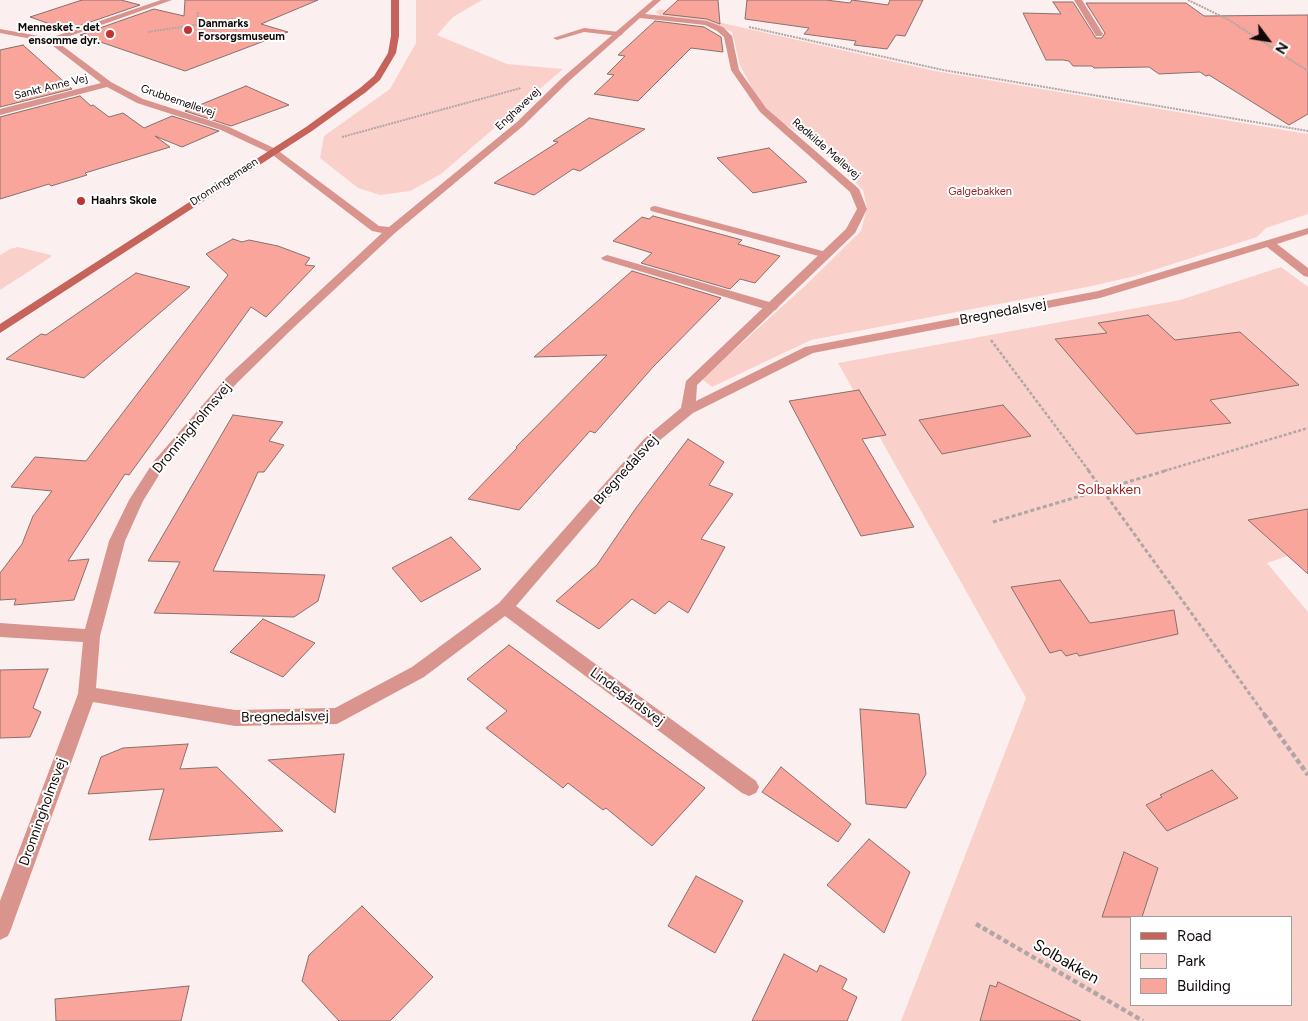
<!DOCTYPE html>
<meta charset="utf-8">
<style>
body{margin:0}
#map{position:relative;width:1308px;height:1021px;overflow:hidden;background:#fbf0ef;font-family:Figtree,sans-serif}
canvas{display:block}
.legend{position:absolute;left:1130px;top:916px;width:162px;height:90px;box-sizing:border-box;background:#fff;border:1px solid #a09d9c;margin:0;padding:6px 9px;list-style:none;font-size:15px;color:#110908}
.legend li{display:flex;align-items:center;gap:10px;height:25px}
.legend b{width:25px;border:1px solid #a09d9c}
.north{position:absolute;left:1243px;top:15px;width:50px;height:50px;-webkit-text-stroke:4px #fff;paint-order:stroke;rotate:121deg;font-size:14px;font-weight:700;line-height:20px;text-align:center;color:#110908}
.north::after{content:'';display:block;margin:auto;width:18px;height:22px;background:#110908;clip-path:polygon(50% 0,100% 100%,50% 72%,0 100%)}
</style>
<div id="map">
<canvas width="1308" height="1021"></canvas>
<ul class="legend">
<li><b style="height:6px;background:#c6635b"></b>Road</li>
<li><b style="height:14px;background:#fad0cb"></b>Park</li>
<li><b style="height:14px;background:#faa59c"></b>Building</li>
</ul>
<div class="north">N</div>
</div>
<script>
const ctx = document.querySelector('canvas').getContext('2d');
ctx.lineJoin = 'round';
function paint(path, color) { ctx.fillStyle = color; ctx.fill(path, 'evenodd'); }
const toPath = rows => new Path2D(rows.map(r => 'M' + r).join(''));
function stroke(path, color, width, dash) { ctx.strokeStyle = color; ctx.lineWidth = width; ctx.lineCap = dash ? 'butt' : 'round'; ctx.setLineDash(dash || []); ctx.stroke(path); }
function label(font, color, halo, rows, align = 'center') {
  ctx.font = font + ' Figtree,sans-serif'; ctx.lineWidth = 4; ctx.setLineDash([]); ctx.textBaseline = 'middle'; ctx.strokeStyle = halo; ctx.fillStyle = color; for (const [text, x, y, turn = 0] of rows) {
    ctx.save(); ctx.translate(x, y); ctx.rotate((+turn || 0) * Math.PI / 180); ctx.textAlign = isNaN(turn) ? turn : align; if (halo) ctx.strokeText(text, 0, 0); ctx.fillText(text, 0, 0); ctx.restore();
  }
}
const green = toPath([
 [416,0,482,0,453,17,437,35,507,64,563,69,441,174,410,191,380,195,358,188,320,158,324,136,390,89,416,43],
 [660,9,935,71,1308,134,1308,214,1266,228,1257,237,1135,276,1092,286,811,340,712,387,702,379,806,285,861,231,867,208,863,190,836,163,798,132,778,121,757,98,740,65,732,32,713,24,660,16,656,12],
 [18,247,51,255,51,257,0,290,0,255,10,249],
 [1281,267,1308,287,1308,549,1267,563,1308,612,1308,1021,901,1021,1026,698,838,363,1180,300],
 [1132,917,1292,917,1292,1005,1132,1005]
]);
const building = toPath([
 [82,0,121,0,140,5,67,30,30,17,82,0],
 [185,0,318,0,261,24,288,32,185,71,80,35,154,9,184,16,185,0],
 [678,0,718,0,720,24,707,19,663,14,678,0],
 [747,0,826,0,850,3,852,0,888,5,890,0,923,0,905,36,896,35,887,49,854,45,856,41,804,34,809,28,745,19,747,0],
 [1053,2,1073,2,1096,38,1102,38,1105,33,1086,3,1186,3,1204,16,1308,15,1308,114,1289,125,1209,75,1206,76,1200,72,1159,74,1149,67,1094,68,1092,66,1073,66,1069,61,1063,60,1046,60,1023,13,1061,14,1053,2],
 [655,21,704,27,721,37,723,52,691,48,638,101,594,94,614,75,607,74,625,56,618,55,655,21],
 [23,45,72,89,0,107,0,50,23,45],
 [246,86,289,105,231,126,185,111,246,86],
 [80,96,91,106,93,105,109,117,123,113,144,128,172,116,219,131,182,147,155,136,170,147,85,173,87,175,51,186,49,184,0,199,0,117,80,96],
 [589,118,645,129,580,171,573,169,534,195,494,183,558,142,553,141,589,118],
 [769,148,807,182,753,193,717,158,769,148],
 [653,216,742,240,738,244,780,256,755,283,740,279,730,289,641,263,652,253,613,241,642,217,649,219,653,216],
 [233,239,242,242,249,240,278,246,310,258,305,265,315,266,266,317,251,307,129,475,125,474,68,561,89,559,74,600,14,605,16,599,0,600,0,573,22,544,33,516,52,491,11,487,35,457,86,461,228,275,206,254,233,239],
 [632,271,721,298,653,367,595,433,590,431,519,510,468,499,517,448,516,447,607,355,534,357,632,271],
 [136,273,190,287,84,378,6,359,41,334,46,335,136,273],
 [1148,315,1175,340,1240,332,1299,385,1210,400,1231,423,1136,434,1055,339,1107,333,1098,323,1148,315],
 [859,390,886,435,862,439,914,527,861,536,789,401,859,390],
 [1003,405,1031,436,942,454,919,420,1003,405],
 [233,415,283,422,269,441,284,445,264,472,258,472,213,571,325,575,318,601,294,617,154,613,180,562,148,561,233,415],
 [688,439,724,462,709,485,733,494,701,539,725,547,688,613,669,601,655,614,632,599,599,629,556,601,597,565,636,508,688,439],
 [1308,509,1308,574,1248,520,1308,509],
 [451,537,481,569,421,602,392,568,451,537],
 [1060,580,1090,623,1174,610,1178,634,1079,656,1077,653,1066,656,1061,650,1050,653,1011,587,1060,580],
 [263,619,315,643,283,677,230,652,263,619],
 [509,645,705,788,652,846,606,808,603,810,568,783,563,788,486,728,507,711,467,679,509,645],
 [48,669,33,708,41,712,30,737,0,738,0,670,48,669],
 [860,709,919,714,926,774,906,808,866,804,860,709],
 [188,744,180,769,217,767,283,831,149,840,164,789,88,794,101,757,123,748,188,744],
 [344,754,335,813,268,760,344,754],
 [781,767,851,824,838,842,762,792,781,767],
 [1212,770,1238,798,1167,831,1146,805,1162,797,1160,795,1212,770],
 [869,839,910,872,884,933,827,885,869,839],
 [1124,852,1158,868,1142,917,1102,917,1124,852],
 [696,876,743,901,715,953,668,926,696,876],
 [362,906,433,977,390,1021,339,1021,302,981,309,955,362,906],
 [784,954,817,972,820,965,847,979,842,989,857,997,847,1021,752,1021,784,954],
 [998,982,1081,1021,980,1021,990,985,996,987,998,982],
 [189,986,181,1021,56,1021,55,999,189,986]
]);
const pathFar3 = toPath([
 [1188,0,1229,20,1308,71],
 [198,12,196,25,237,39],
 [749,27,943,70,1308,131],
 [148,32,233,19,238,39],
 [342,137,521,88]
]);
const pathFar2 = toPath([
 [991,340,1089,471],
 [1164,471,1308,428]
]);
const pathFar1 = toPath([
 [1088,470,1265,715],
 [993,522,1168,470]
]);
const path = toPath([
 [1264,714,1308,775],
 [976,924,1143,1021]
]);
const lane = toPath([
 [584,28,619,32,623,34,619,36,584,32,557,40,553,38,584,28],
 [655,206,830,253,832,255,826,258,651,211,650,209,651,207,655,206],
 [607,255,776,304,778,307,776,310,768,310,603,260,601,258,607,255]
]);
const street = toPath([
 [161,0,172,0,56,41,111,82,143,99,227,126,276,149,379,226,389,227,517,122,562,78,653,0,661,0,645,14,707,21,723,27,732,36,739,70,766,108,859,189,867,209,855,233,697,385,696,401,805,347,1098,291,1308,228,1308,234,1277,244,1308,268,1308,277,1304,276,1267,247,1100,298,813,353,693,413,654,445,516,606,756,781,759,787,756,793,749,796,742,793,505,616,424,677,337,724,235,726,93,702,11,929,8,936,0,940,0,901,78,694,83,642,0,637,0,623,85,629,109,541,129,500,154,461,227,377,382,233,372,231,270,153,221,130,137,103,107,87,0,115,0,109,101,83,48,42,0,33,0,29,50,38,161,0],
 [640,18,705,25,717,31,724,37,731,70,760,112,850,192,857,209,846,229,686,381,681,408,644,439,499,603,412,667,335,708,235,710,96,688,100,636,125,541,143,501,164,467,237,383,291,330,395,233,523,126,568,82,640,18],
 [1074,0,1082,0,1103,34,1102,36,1096,36,1074,0]
]);
const secondary = toPath([
 [391,0,399,0,399,36,396,53,380,80,366,92,312,131,0,333,0,324,306,127,360,88,374,76,388,53,391,36,391,0]
]);
const markers = [
 [188,30,5,"#c13330"],
 [110,34,5,"#c13330"],
 [81,201,5,"#c13330"]
];
const farPoinames = [
 ["Danmarks",198,24],
 ["Forsorgsmuseum",198,37],
 ["Mennesket - det",100,28,"right"],
 ["ensomme dyr.",100,41,"right"],
 ["Haahrs Skole",91,201]
];
const farStreetnames = [
 ["Sankt Anne Vej",51,87,-14],
 ["Grubbemøllevej",178,101,19],
 ["Enghavevej",518,109,-43],
 ["Rødkilde Møllevej",826,149,41],
 ["Dronningemaen",224,182,-33]
];
const farParknames = [
 ["Galgebakken",980,192]
];
const streetNames = [
 ["Bregnedalsvej",1003,312,-11],
 ["Dronningholmsvej",192,428,-50],
 ["Bregnedalsvej",626,470,-48],
 ["Lindegårdsvej",627,697,36],
 ["Bregnedalsvej",285,717,-1],
 ["Dronningholmsvej",43,812,-70]
];
const parkNames = [
 ["Solbakken",1109,490]
];
const nearStreetnames = [
 ["Solbakken",1066,962,30]
];
paint(green, '#fad0cb');
paint(building, '#faa59c');
stroke(building, '#87706d', 1);
stroke(pathFar3, '#b0a6a5', 2, [2, 1]);
stroke(pathFar2, '#b0a6a5', 2.5, [3, 2]);
stroke(pathFar1, '#b0a6a5', 3, [4, 2.5]);
stroke(path, '#b0a6a5', 4.5, [5, 3]);
paint(lane, '#d9948d');
paint(street, '#d9948d');
paint(secondary, '#c6635b');
for (const [x, y, r, color] of markers) { const dot = new Path2D(); dot.arc(x, y, r, 0, 2 * Math.PI); ctx.fillStyle = color; ctx.fill(dot); stroke(dot, '#fff', 2); }
label('bold 11px', '#110908', '#fff', farPoinames, 'left');
label('11px', '#110908', '#fff', farStreetnames);
label('11px', '#981f1e', '#fff', farParknames);
label('14px', '#110908', '#fff', streetNames);
label('14px', '#981f1e', '#fff', parkNames);
label('16px', '#110908', '#fff', nearStreetnames);
</script>
